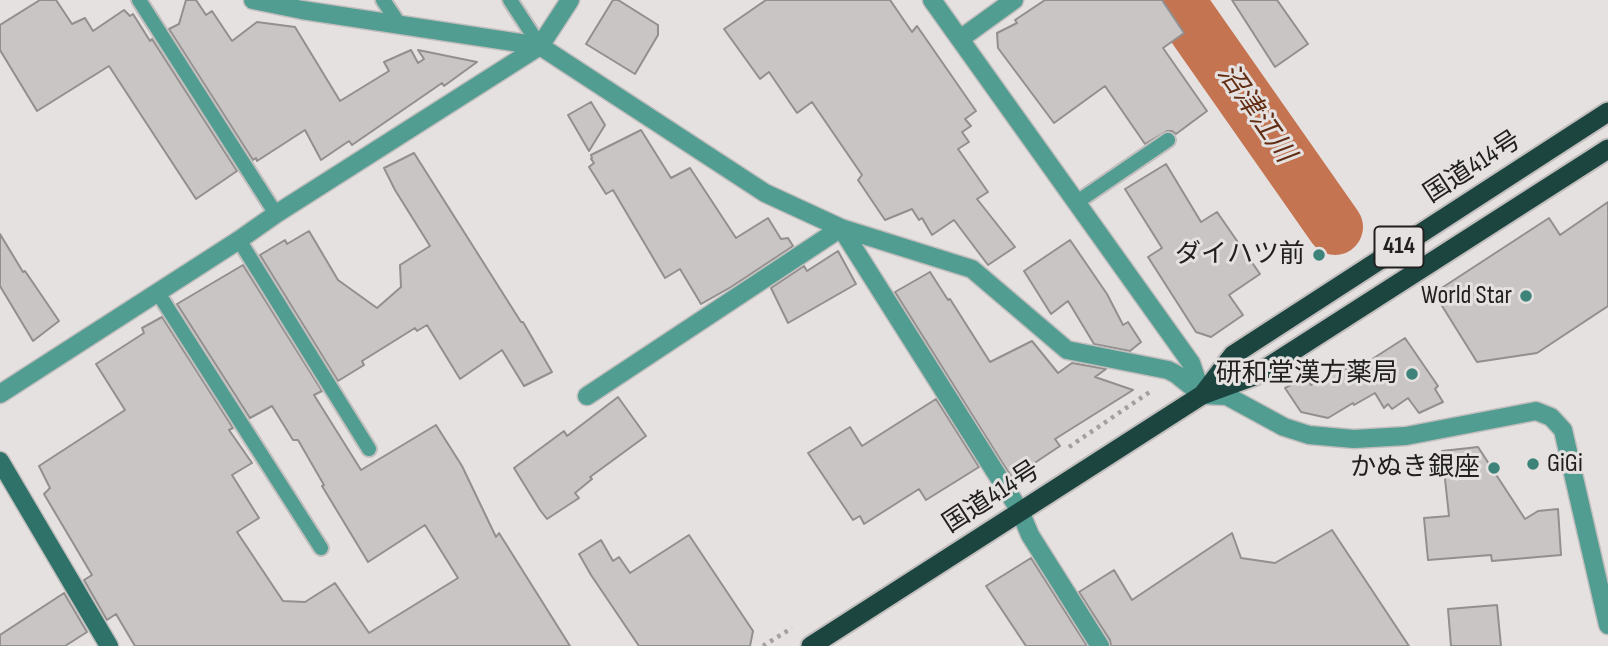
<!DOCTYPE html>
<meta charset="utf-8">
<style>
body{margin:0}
canvas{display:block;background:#e5e1e0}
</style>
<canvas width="1608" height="646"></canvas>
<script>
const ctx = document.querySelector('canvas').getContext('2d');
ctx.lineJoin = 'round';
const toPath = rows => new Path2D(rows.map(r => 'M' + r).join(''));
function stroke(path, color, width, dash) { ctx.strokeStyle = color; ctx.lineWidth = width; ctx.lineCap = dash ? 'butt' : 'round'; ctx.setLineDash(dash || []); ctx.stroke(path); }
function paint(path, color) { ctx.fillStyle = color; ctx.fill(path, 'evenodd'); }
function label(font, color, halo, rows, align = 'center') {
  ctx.font = font + ' "Sofia Sans Condensed","Noto Sans JP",sans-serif'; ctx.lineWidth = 6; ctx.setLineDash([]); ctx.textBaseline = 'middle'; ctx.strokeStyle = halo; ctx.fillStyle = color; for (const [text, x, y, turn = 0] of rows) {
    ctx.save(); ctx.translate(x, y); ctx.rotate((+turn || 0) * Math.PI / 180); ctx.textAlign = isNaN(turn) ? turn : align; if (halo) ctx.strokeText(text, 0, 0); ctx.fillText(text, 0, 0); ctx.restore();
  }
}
const river = toPath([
 [1176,0,1335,227]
]);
const building = toPath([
 [40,0,56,0,72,24,85,18,93,31,124,10,130,16,133,14,150,41,152,39,237,171,196,199,109,66,37,111,0,50,0,25,40,0],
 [186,0,196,0,206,15,212,11,232,41,257,22,295,27,340,101,389,71,384,62,411,50,418,63,424,59,418,50,477,62,444,86,442,83,352,145,349,141,321,160,305,130,257,161,256,158,253,160,169,29,179,24,186,0],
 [613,0,618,0,658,25,658,35,635,74,586,44,613,0],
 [766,0,890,0,912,32,917,26,976,111,965,119,971,126,962,132,969,142,958,149,988,192,977,199,1015,247,988,265,954,220,932,235,922,218,919,220,912,209,885,220,858,180,862,175,812,102,797,113,769,72,760,79,724,29,766,0],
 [1045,0,1162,0,1184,33,1163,48,1207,111,1176,134,1172,131,1167,131,1145,144,1105,86,1054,123,998,48,997,33,1017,23,1015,20,1045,0],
 [1232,0,1277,0,1308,44,1275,67,1232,0],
 [591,102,605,125,589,151,568,115,591,102],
 [641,130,671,178,690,168,736,238,768,218,781,239,788,238,793,246,731,287,701,304,680,269,665,278,613,190,606,194,589,167,594,163,591,159,592,158,591,155,641,130],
 [414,153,521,322,523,322,552,372,524,386,502,350,460,379,427,325,417,331,415,328,362,361,364,365,338,381,260,255,285,240,287,244,309,231,338,280,377,308,401,287,400,265,430,246,395,190,384,168,414,153],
 [1166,164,1201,222,1217,212,1260,274,1229,295,1243,315,1211,337,1196,332,1148,257,1162,248,1125,189,1166,164],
 [1608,202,1608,306,1537,353,1477,362,1434,293,1549,218,1560,235,1608,202],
 [0,234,23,272,25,271,59,321,33,341,0,286,0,234],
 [1070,240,1107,294,1123,325,1128,322,1141,342,1130,351,1094,344,1068,301,1051,314,1024,271,1070,240],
 [838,251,856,284,788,323,771,288,804,266,807,271,838,251],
 [243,265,322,391,314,395,361,470,436,425,462,466,496,537,499,533,570,646,135,646,116,614,107,620,84,580,92,575,44,494,50,488,39,466,125,410,96,364,144,333,142,328,162,317,233,428,229,430,252,463,232,475,259,518,237,532,283,601,305,602,335,583,369,633,458,578,425,525,368,562,322,486,324,485,298,440,293,440,272,406,250,418,177,304,243,265],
 [930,272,948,300,950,299,990,362,1032,341,1058,373,1072,363,1106,369,1095,377,1133,390,1055,439,1060,446,1012,478,895,292,930,272],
 [1405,338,1438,386,1435,389,1443,402,1419,413,1408,398,1392,409,1388,404,1384,408,1375,393,1354,405,1353,403,1328,418,1301,412,1285,388,1306,377,1311,385,1344,366,1349,374,1405,338],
 [618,397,646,436,590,477,592,479,575,493,579,498,547,519,540,510,514,468,564,431,567,436,618,397],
 [936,399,979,467,926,500,919,489,864,524,860,516,853,520,808,453,850,427,862,446,936,399],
 [1478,447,1525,519,1538,511,1558,509,1561,555,1492,561,1491,555,1428,560,1424,518,1449,516,1442,451,1478,447],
 [1332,530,1409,646,1111,646,1110,640,1079,592,1114,570,1132,600,1232,533,1241,558,1275,563,1332,530],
 [689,535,753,631,750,646,639,646,591,575,579,554,601,540,613,561,619,557,630,573,689,535],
 [1031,558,1087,646,1026,646,986,586,1031,558],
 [64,593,87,632,65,646,0,646,0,635,64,593],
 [1497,605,1501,646,1451,646,1448,609,1497,605]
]);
const path = toPath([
 [1069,447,1151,391],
 [763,646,792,628]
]);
const service = toPath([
 [139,0,276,214],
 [383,0,399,24],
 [510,0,540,46],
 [1077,202,1168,140],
 [239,240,369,449],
 [158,293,321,548]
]);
const minor = toPath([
 [253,0,302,10,540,46,765,193,841,228,972,269,1067,350,1168,370,1176,374,1202,395,1227,396,1284,427,1309,435,1354,439,1406,436,1536,411,1551,417,1563,430,1608,625],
 [932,0,1191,363,1202,395],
 [960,39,1014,0],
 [0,394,239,240,276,214,540,46,570,0],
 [587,396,841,228,1020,511,1030,535,1100,646]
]);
const secondary = toPath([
 [0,461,109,646]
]);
const trunk = toPath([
 [1203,394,1233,355,1608,112],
 [811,646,1202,395,1254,376,1608,149]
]);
const markers = [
 [1319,255,7,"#3e8379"],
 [1526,296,7,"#3e8379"],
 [1412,374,7,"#3e8379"],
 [1533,464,7,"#3e8379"],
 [1494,468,7,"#3e8379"]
];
const shields = [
 [1399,247,49]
];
const shieldNames = [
 ["414",1399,247]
];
const streetNames = [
 ["国道414号",1473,168,-33],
 ["国道414号",992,498,-33]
];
const poiNames = [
 ["ダイハツ前",1305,255],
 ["World Star",1512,296],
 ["研和堂漢方薬局",1398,374],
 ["GiGi",1547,464,"left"],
 ["かぬき銀座",1480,468]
];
const waterNames = [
 ["沼津江川",1255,114,55]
];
stroke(river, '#c47450', 56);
paint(building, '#c9c5c4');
stroke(building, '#928f8e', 2);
stroke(service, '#c2bebd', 18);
stroke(minor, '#c2bebd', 21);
stroke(secondary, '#c2bebd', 21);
stroke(trunk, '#c2bebd', 23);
stroke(path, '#a29f9e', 4.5, [3.5, 5]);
stroke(service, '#519d92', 14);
stroke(minor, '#519d92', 18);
stroke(secondary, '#2e7269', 18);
stroke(trunk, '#1c4540', 19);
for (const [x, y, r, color] of markers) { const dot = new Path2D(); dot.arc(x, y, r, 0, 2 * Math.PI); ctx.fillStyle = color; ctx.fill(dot); stroke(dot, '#e5e1e0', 2.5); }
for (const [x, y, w] of shields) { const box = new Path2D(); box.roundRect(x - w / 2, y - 20.5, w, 41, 5); ctx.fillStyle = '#e5e1e0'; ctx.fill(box); stroke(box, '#21201f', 2); }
label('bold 24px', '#21201f', null, shieldNames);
label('26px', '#21201f', '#e5e1e0', streetNames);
label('26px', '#21201f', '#e5e1e0', poiNames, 'right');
label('italic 28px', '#622d13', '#e5e1e0', waterNames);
</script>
